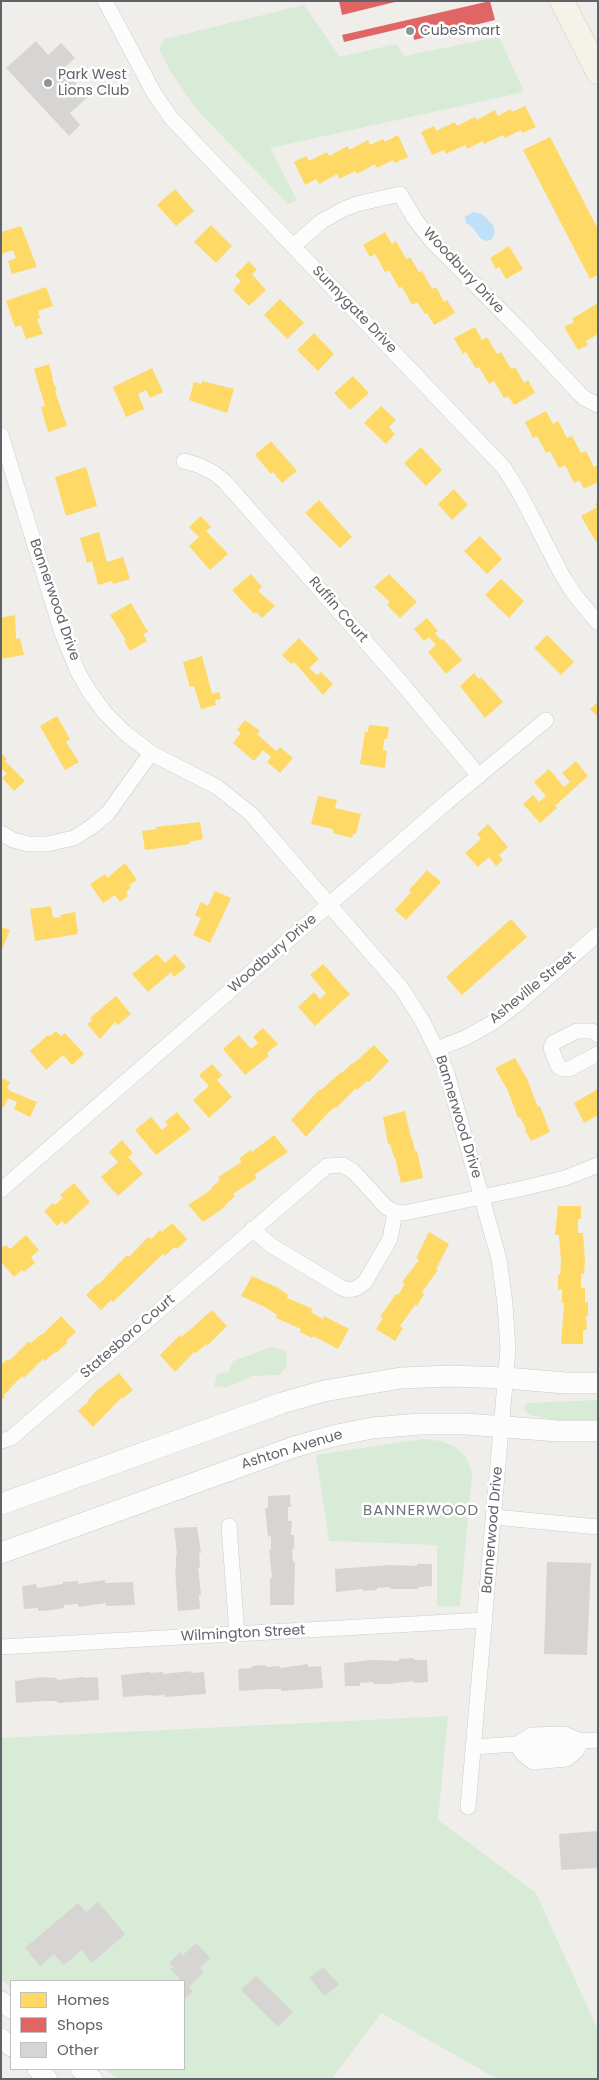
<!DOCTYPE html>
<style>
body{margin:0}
#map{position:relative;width:599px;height:2080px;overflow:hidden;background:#efeeea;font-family:Poppins,sans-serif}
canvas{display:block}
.frame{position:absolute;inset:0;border:2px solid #5f6368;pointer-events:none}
.legend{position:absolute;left:10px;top:1980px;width:175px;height:90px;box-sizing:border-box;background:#fff;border:1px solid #bfc1c3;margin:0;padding:6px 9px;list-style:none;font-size:15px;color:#5f6368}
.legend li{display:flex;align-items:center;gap:10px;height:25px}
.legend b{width:25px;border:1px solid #bfc1c3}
</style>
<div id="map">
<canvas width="599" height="2080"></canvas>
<div class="frame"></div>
<ul class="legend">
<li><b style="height:14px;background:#ffd966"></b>Homes</li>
<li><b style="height:14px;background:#e06666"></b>Shops</li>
<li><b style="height:14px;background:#d6d5d3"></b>Other</li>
</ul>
</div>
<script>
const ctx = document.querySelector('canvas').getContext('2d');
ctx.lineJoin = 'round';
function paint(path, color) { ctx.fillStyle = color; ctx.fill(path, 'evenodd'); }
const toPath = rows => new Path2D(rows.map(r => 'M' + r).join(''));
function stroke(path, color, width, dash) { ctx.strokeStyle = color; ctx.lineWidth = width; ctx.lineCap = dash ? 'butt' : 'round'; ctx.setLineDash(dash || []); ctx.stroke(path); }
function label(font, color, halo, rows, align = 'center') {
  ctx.font = font + ' Poppins,sans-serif'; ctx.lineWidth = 5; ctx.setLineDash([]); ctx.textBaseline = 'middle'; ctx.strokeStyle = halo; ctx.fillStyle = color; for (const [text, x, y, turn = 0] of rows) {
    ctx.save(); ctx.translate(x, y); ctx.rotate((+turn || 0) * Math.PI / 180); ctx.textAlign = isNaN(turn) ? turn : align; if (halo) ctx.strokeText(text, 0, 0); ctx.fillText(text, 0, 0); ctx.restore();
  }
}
const green = toPath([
 [304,5,340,57,396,44,404,56,499,37,524,92,270,148,297,200,288,204,197,110,170,71,159,49,164,39],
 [272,1347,286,1351,287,1366,279,1375,252,1376,225,1388,214,1386,217,1374,229,1371,233,1361],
 [598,1400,598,1422,559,1421,530,1415,523,1408,528,1403],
 [422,1439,441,1441,455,1447,466,1457,472,1473,460,1606,437,1607,437,1545,329,1541,316,1455],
 [448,1716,438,1820,536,1893,598,2030,598,2079,497,2079,381,2013,332,2079,118,2079,105,2069,184,2069,184,1981,11,1981,11,1988,1,1979,1,1738]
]);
const water = toPath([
 [473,212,482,214,493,225,495,233,492,239,487,241,481,239,473,228,466,223,465,217]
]);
const homes = toPath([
 [525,106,536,127,522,133,521,130,505,138,503,135,484,144,483,141,467,149,465,145,446,154,444,150,432,155,421,132,434,126,436,131,455,122,457,126,475,117,477,120,495,110,498,116,511,109,512,112],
 [398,135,408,157,395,163,393,160,377,168,375,164,357,174,355,171,339,179,337,174,319,184,316,179,305,185,294,162,306,156,309,161,327,152,329,156,348,146,349,150,368,140,370,145,383,139,385,142],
 [550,137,598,229,598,275,590,279,523,150],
 [175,189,194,211,176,226,157,205],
 [211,225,232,246,216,263,194,242],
 [21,226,37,267,12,274,8,261,16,258,13,250,1,254,1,232],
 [385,232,392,244,396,241,406,259,410,257,419,272,422,271,432,289,436,287,444,302,447,300,455,313,434,325,427,313,425,314,417,302,412,305,402,287,399,288,389,270,385,272,375,254,370,257,363,245],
 [509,246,523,269,506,279,499,267,496,269,490,258],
 [249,261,257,270,252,274,266,290,249,306,233,290,241,281,235,275],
 [46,287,53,306,38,311,40,318,37,319,43,334,26,339,21,325,15,327,6,301],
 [280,299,304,323,287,339,264,315],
 [598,303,598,334,586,341,588,345,578,350,564,327,574,322,572,319],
 [475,327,482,340,487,337,497,354,501,352,511,369,515,367,524,383,528,380,535,393,514,405,508,396,504,398,494,381,489,384,479,367,476,369,466,352,463,354,454,338],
 [314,333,334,354,318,371,297,350],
 [49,364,53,378,52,379,57,391,55,391,67,426,48,432,41,407,45,406,34,369],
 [152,368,163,392,150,398,146,390,138,394,144,409,126,417,113,387],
 [353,376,369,393,350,410,334,393],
 [202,381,234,389,227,413,189,400,194,382,201,384],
 [381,406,396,420,389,427,395,434,386,444,364,423],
 [546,411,553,424,558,421,567,438,572,436,581,453,586,451,594,467,598,465,598,482,584,489,579,480,574,483,565,465,559,468,550,451,546,453,537,436,533,438,525,422],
 [271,441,297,471,282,483,273,472,271,474,255,455],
 [421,447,442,470,426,486,404,463],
 [86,467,97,506,66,516,55,477],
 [454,489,468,505,452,520,438,504],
 [319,500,352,537,340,548,305,513],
 [598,502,598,541,596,542,581,516,597,507,595,504],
 [201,516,211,527,206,531,228,554,210,570,189,546,199,537,189,527],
 [99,532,107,562,123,557,130,579,113,584,112,581,98,585,92,561,87,563,80,538],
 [480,536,502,559,487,574,464,551],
 [251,574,262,587,258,591,275,606,262,618,256,612,254,614,232,590],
 [389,574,417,602,400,618,387,605,390,602,374,587],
 [501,579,524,601,509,618,485,595],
 [131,603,148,632,143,634,147,641,130,651,124,641,126,640,110,615],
 [15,615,16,639,20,638,24,655,1,659,1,618],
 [427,618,438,631,435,633,441,640,443,639,462,660,446,674,428,652,436,645,429,637,424,641,414,629],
 [547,635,574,662,561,675,534,648],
 [299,638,319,659,309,668,317,675,321,672,333,684,323,695,294,662,291,664,282,655],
 [202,656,212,694,219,692,221,699,215,700,216,705,201,709,194,686,190,687,183,662],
 [474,673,479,679,481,677,503,702,485,718,460,686],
 [598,702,598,717,590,709],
 [57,716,70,739,66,742,79,762,65,770,40,726],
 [245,720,260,731,257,734,276,751,280,747,293,758,280,773,267,762,271,757,263,750,254,761,233,743,241,733,237,730],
 [369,725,389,727,387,739,384,739,383,750,387,751,385,768,360,764,365,731,368,732],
 [1,753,7,759,5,761,25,781,14,791,2,778,7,774,1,768],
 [576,761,588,776,569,793,555,806,557,808,540,823,523,804,533,795,539,802,546,796,534,782,549,769,564,787,570,782,562,773],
 [318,796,337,800,335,808,361,814,356,834,353,834,352,838,333,833,333,829,311,824],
 [200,822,203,839,189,842,190,844,145,850,142,831,157,829,156,827],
 [488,824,508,847,499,855,503,860,496,866,489,857,478,867,465,853,481,839,477,834],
 [125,863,137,880,129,885,131,887,126,892,128,896,120,902,115,895,103,903,90,884,105,874,107,878],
 [427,870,441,882,406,920,395,910,411,892,409,890],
 [215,891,231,898,210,943,193,935,201,918,195,915,201,902,208,906],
 [51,906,53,918,61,917,60,915,75,912,78,934,35,941,30,909],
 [511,919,527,937,462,995,446,977],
 [1,927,10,930,1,952],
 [157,954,165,963,175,954,186,967,174,977,171,972,148,992,132,974],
 [323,964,350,994,315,1026,298,1007,314,992,320,999,326,993,310,975],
 [116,996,131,1014,118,1025,115,1022,100,1039,87,1024,92,1020,90,1018],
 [263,1028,278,1044,267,1053,269,1056,245,1075,223,1049,239,1035,251,1049,258,1043,253,1037],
 [56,1031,61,1036,65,1033,84,1054,72,1065,63,1055,46,1070,30,1051,48,1035,50,1036],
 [374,1045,389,1061,369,1082,367,1081,357,1090,356,1088,336,1108,335,1107,325,1116,306,1137,291,1120,320,1089,321,1090,341,1072,342,1073,352,1063,353,1064],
 [515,1058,528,1081,533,1095,538,1107,540,1106,550,1132,531,1141,525,1130,526,1129,520,1117,518,1118,508,1091,495,1068],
 [212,1064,222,1075,217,1080,232,1097,209,1118,193,1100,209,1086,199,1075],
 [1,1078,10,1082,7,1088,10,1091,37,1102,30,1117,14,1109,17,1102,8,1098,3,1108,1,1107],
 [598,1089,598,1115,584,1123,574,1103],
 [405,1111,411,1138,412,1138,415,1151,417,1151,423,1178,401,1183,395,1157,394,1158,390,1144,388,1144,383,1117],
 [177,1112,191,1129,156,1155,135,1130,151,1117,162,1130,168,1125,165,1122],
 [274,1135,288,1152,254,1175,257,1178,233,1194,235,1196,225,1205,226,1206,203,1222,188,1205,212,1189,211,1188,220,1180,218,1177,242,1162,239,1159,250,1150,252,1152],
 [122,1140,133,1153,128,1157,143,1174,118,1196,101,1177,118,1162,109,1152],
 [74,1183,90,1202,65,1225,62,1221,57,1226,44,1211,53,1203,55,1205,63,1198,60,1195],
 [558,1206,581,1206,581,1219,578,1219,578,1233,583,1233,585,1261,584,1274,581,1274,581,1288,585,1288,585,1302,588,1302,588,1316,586,1316,587,1330,583,1330,583,1344,561,1344,564,1303,562,1303,562,1289,558,1290,558,1275,560,1275,561,1262,559,1235,555,1235],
 [172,1223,187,1239,177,1249,174,1247,165,1256,163,1254,113,1302,111,1300,101,1310,86,1295,97,1284,98,1285,117,1265,127,1255,129,1257,148,1237,151,1239,160,1230,162,1232],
 [429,1232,449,1244,436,1269,438,1270,422,1292,424,1294,417,1306,415,1305,400,1326,403,1328,395,1341,376,1329,383,1318,380,1317,396,1294,398,1295,405,1284,402,1282,419,1260,416,1258],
 [26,1235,39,1250,31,1257,35,1263,24,1272,22,1270,14,1277,1,1262,1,1248,6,1245,10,1249],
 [252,1276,278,1288,288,1295,287,1298,313,1309,311,1312,323,1319,324,1316,349,1329,338,1349,313,1336,312,1338,300,1332,301,1329,276,1318,277,1315,265,1307,241,1296],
 [212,1310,227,1326,207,1346,206,1344,196,1353,194,1352,175,1372,160,1355,180,1335,181,1337,192,1328],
 [61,1316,76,1332,66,1341,67,1343,56,1353,55,1352,45,1361,43,1359,24,1378,22,1376,3,1396,5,1397,1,1400,1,1365,8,1359,9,1361,29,1341,30,1344,41,1334,42,1335],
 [119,1373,133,1390,122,1399,121,1398,93,1427,78,1411,89,1401,88,1400,97,1390]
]);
const shops = toPath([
 [339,1,395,1,395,2,342,15],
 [490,1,495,20,414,40,412,26,344,42,342,35]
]);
const building = toPath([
 [36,41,48,55,61,43,75,58,63,69,88,97,70,113,80,125,69,136,6,68],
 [290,1495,291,1507,288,1507,288,1521,292,1521,291,1535,294,1535,294,1549,292,1549,293,1562,295,1562,294,1605,270,1605,270,1578,272,1578,269,1550,271,1550,271,1536,268,1537,265,1508,268,1508,268,1496],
 [197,1527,201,1553,199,1553,200,1568,198,1568,201,1595,199,1595,200,1609,178,1611,175,1569,176,1569,176,1555,177,1555,174,1528],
 [547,1562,591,1563,587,1655,544,1654],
 [417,1564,432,1564,432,1586,418,1587,418,1589,390,1589,390,1587,377,1588,377,1590,363,1591,363,1589,336,1592,335,1569,390,1565,417,1566],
 [105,1580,105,1583,133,1582,135,1605,106,1606,106,1603,79,1607,78,1604,64,1605,64,1608,52,1610,38,1611,38,1608,24,1609,22,1586,36,1584,37,1588,63,1584,63,1582,78,1581,78,1584],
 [414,1658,414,1660,427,1660,428,1682,414,1683,414,1681,387,1684,373,1684,373,1682,360,1683,360,1686,345,1686,344,1663,373,1660,399,1661,399,1659],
 [308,1664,308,1667,321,1666,323,1688,281,1691,281,1689,267,1689,239,1691,238,1669,252,1668,251,1666,266,1665,266,1667,280,1666,280,1668],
 [191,1671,191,1673,204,1672,206,1694,165,1697,165,1695,151,1696,151,1695,123,1697,121,1675,149,1672,150,1673,163,1672,163,1674],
 [43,1677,57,1678,57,1680,84,1677,85,1678,98,1677,99,1700,58,1703,57,1701,44,1701,16,1703,15,1681],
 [598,1831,598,1868,561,1870,559,1834],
 [98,1902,125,1934,92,1963,82,1950,64,1965,54,1954,40,1966,25,1948,78,1903,86,1912],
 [196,1943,210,1958,200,1968,204,1972,189,1987,193,1991,184,2000,184,1981,177,1981,180,1979,170,1969,173,1967,169,1963,180,1952,183,1955],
 [323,1967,339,1984,325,1996,309,1978],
 [256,1976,293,2012,278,2027,241,1990]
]);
const minor = toPath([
 [105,1,155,95,172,119,504,468,519,492,562,575,574,594,598,623],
 [293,246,322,221,344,209,357,204,400,194,414,218,431,240,520,330,579,393,584,398,598,405],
 [1,435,62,633,78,672,89,691,105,713,124,732,151,753,217,787,251,814,402,989,423,1022,446,1070,499,1259,505,1304,508,1349,468,1807],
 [184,461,198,465,214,473,225,482,394,674,479,776],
 [1,833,13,840,28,844,47,844,74,838,94,825,108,813,151,753],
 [598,1035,592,1031,577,1031,553,1043,551,1048,558,1066,563,1069,569,1069,598,1054],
 [437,1049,465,1038,492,1023,516,1005,598,934],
 [1,1190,447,802,546,720],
 [252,1229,272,1246,342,1288,349,1290,357,1288,365,1282,390,1239,395,1212],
 [1,1441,11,1438,327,1166,343,1165,353,1171,386,1207,395,1212,404,1213,520,1189,565,1178,598,1165],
 [494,1517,598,1527],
 [229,1526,237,1634],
 [1,1647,485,1620],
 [517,1744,532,1735,564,1734,581,1741],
 [473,1747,517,1744,532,1750,566,1747,581,1741,598,1740],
 [518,1747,523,1754,533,1762,567,1759,576,1751,581,1742]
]);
const tertiary = toPath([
 [1,2001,11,2009],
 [1,2038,11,2047],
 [37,2069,48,2079],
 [80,2069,93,2079]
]);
const secondary = toPath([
 [1,1504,282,1403,324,1391,401,1378,450,1376,506,1378,565,1383,598,1383],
 [1,1553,294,1447,333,1436,372,1428,420,1424,466,1424,558,1431,598,1431]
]);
const primary = toPath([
 [562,1,598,72]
]);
const markers = [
 [410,31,5,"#919496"],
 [48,83,5,"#919496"]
];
const poiNames = [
 ["CubeSmart",420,31],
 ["Park West",58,75],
 ["Lions Club",58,91]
];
const streetNames = [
 ["Woodbury Drive",463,271,47],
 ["Sunnygate Drive",354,310,46],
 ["Bannerwood Drive",54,600,71],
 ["Ruffin Court",338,610,49],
 ["Woodbury Drive",273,954,-41],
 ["Asheville Street",533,988,-39],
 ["Bannerwood Drive",458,1117,73],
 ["Statesboro Court",128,1337,-41],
 ["Ashton Avenue",292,1450,-17],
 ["Bannerwood Drive",493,1530,-85],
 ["Wilmington Street",243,1634,-3]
];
const neighbourhoodNames = [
 ["BANNERWOOD",421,1511]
];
paint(green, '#d8ebd6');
paint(water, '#bfe0f9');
paint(homes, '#ffd966');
paint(shops, '#e06666');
paint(building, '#d6d5d3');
stroke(minor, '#cbcccc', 16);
stroke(tertiary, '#cbcccc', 20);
stroke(secondary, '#cacacb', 22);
stroke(primary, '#d7ceb8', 25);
stroke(minor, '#fdfcfc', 15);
stroke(tertiary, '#fdfcfc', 19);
stroke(secondary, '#fdfcfc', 21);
stroke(primary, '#f4f2e9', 24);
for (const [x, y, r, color] of markers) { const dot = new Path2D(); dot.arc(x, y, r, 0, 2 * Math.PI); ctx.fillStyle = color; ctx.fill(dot); stroke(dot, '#fff', 2); }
label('14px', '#5f6368', '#fff', poiNames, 'left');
label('14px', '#5f6368', '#fff', streetNames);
ctx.letterSpacing = '1px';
label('15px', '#70757a', '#fff', neighbourhoodNames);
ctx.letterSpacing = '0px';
</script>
